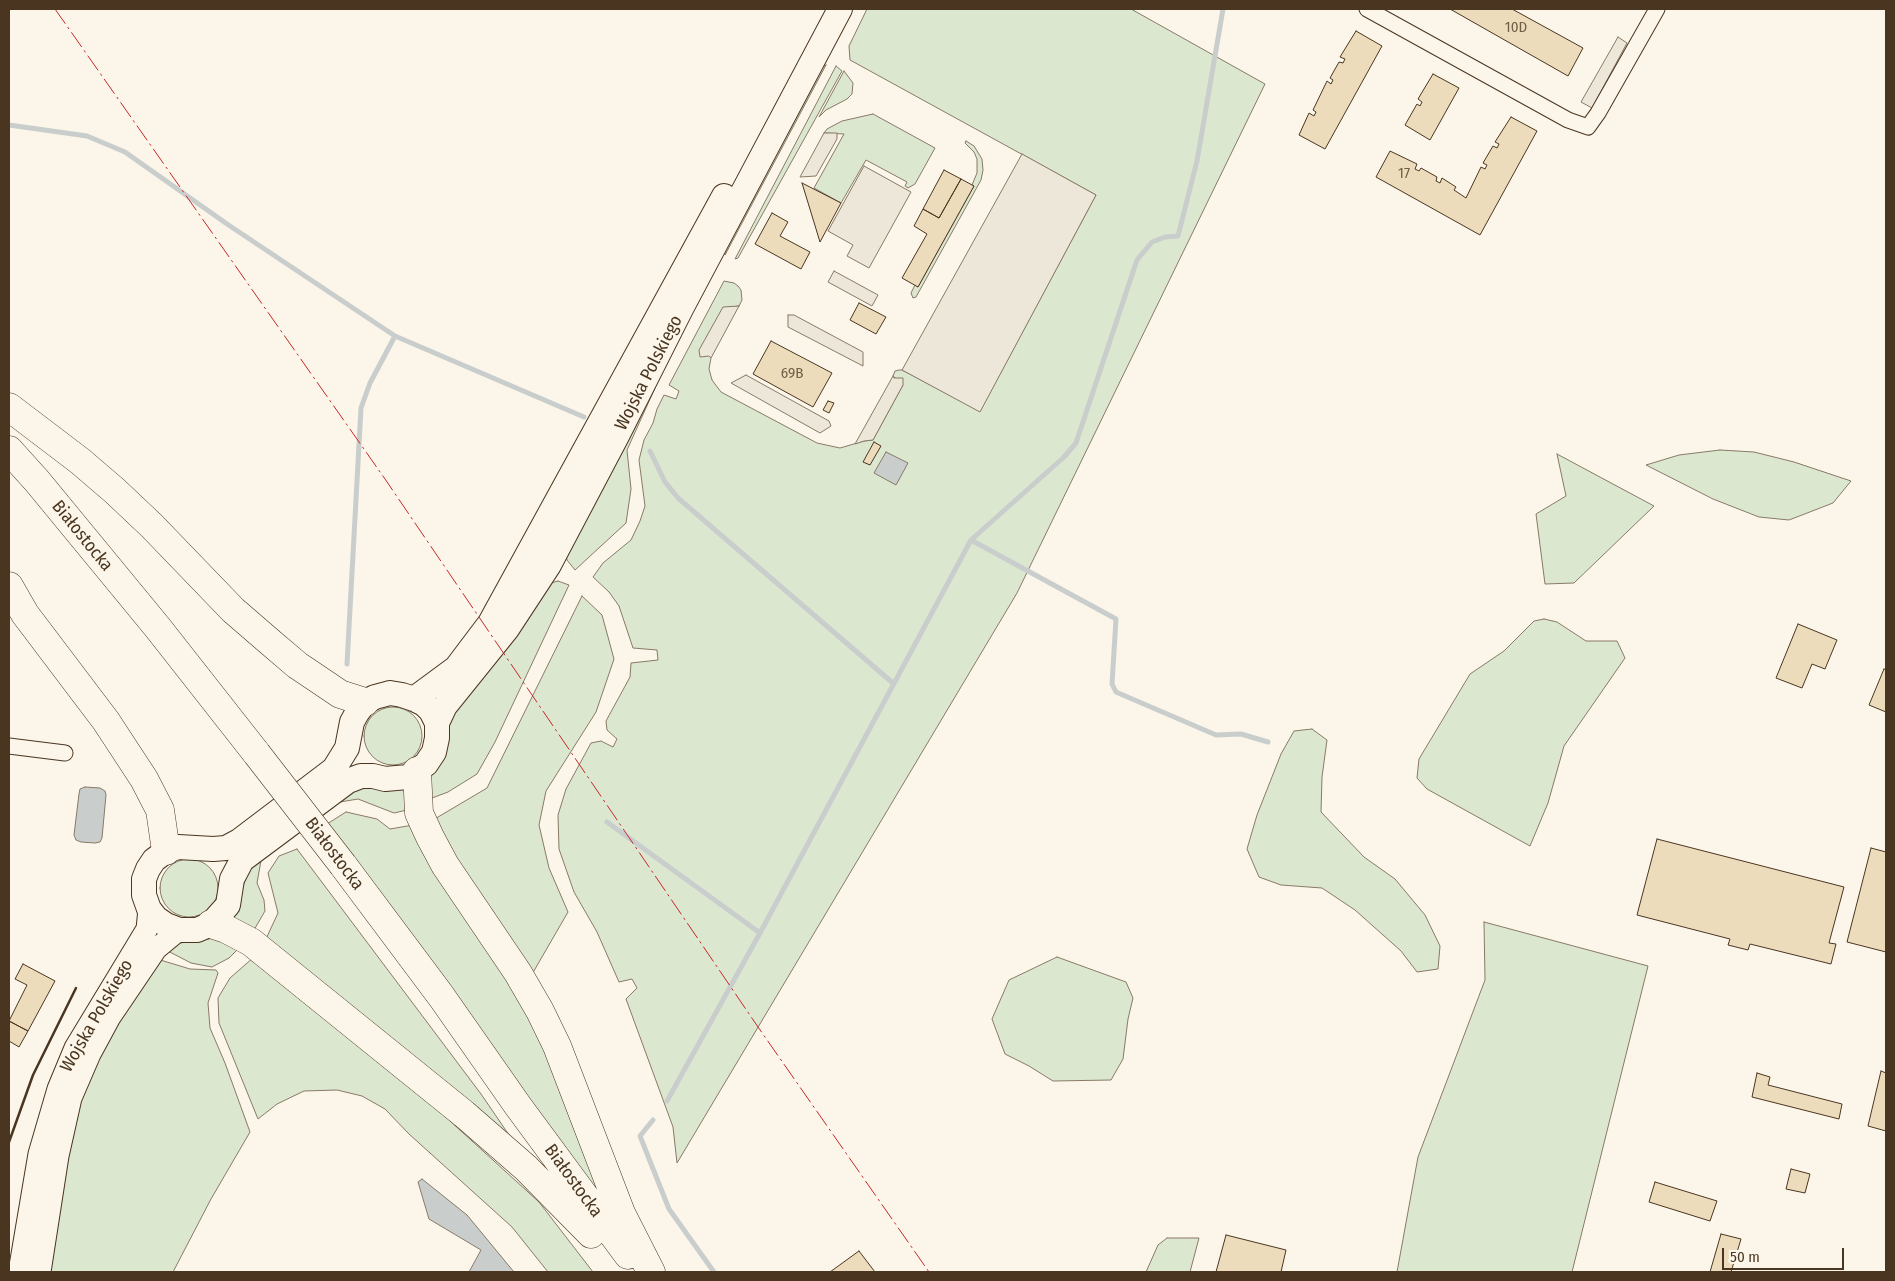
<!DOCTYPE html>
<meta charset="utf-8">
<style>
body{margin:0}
#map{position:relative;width:1895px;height:1281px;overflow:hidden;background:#fbf6e9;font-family:"Fira Sans Condensed",sans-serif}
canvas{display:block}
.frame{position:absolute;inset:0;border:10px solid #4a3520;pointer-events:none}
.scale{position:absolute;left:1722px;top:1248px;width:122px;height:22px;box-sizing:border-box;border:2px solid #4a3520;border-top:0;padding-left:6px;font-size:15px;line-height:18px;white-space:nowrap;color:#4a3520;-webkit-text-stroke:4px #fbf6e9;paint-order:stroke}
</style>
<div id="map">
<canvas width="1895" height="1281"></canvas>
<div class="frame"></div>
<div class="scale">50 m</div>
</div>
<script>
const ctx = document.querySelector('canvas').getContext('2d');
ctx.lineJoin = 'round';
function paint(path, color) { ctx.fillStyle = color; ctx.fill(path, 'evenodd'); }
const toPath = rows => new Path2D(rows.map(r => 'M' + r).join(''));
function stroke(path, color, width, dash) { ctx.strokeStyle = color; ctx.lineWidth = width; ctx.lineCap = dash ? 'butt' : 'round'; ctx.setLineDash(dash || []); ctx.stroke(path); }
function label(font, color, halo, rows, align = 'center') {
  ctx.font = font + ' "Fira Sans Condensed",sans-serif'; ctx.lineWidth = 4; ctx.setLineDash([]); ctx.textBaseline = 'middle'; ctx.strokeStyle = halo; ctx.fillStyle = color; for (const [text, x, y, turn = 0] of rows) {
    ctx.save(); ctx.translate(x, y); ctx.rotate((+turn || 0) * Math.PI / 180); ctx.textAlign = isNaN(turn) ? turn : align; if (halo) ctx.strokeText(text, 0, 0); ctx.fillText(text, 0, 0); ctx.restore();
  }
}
const green = toPath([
 [867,9,1131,9,1265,84,1017,593,677,1163,673,1127,626,999,637,988,632,979,619,982,597,932,574,892,559,849,558,815,566,789,591,743,601,741,613,747,617,739,607,730,606,721,630,677,631,663,658,660,657,650,633,648,619,606,609,592,593,577,603,563,631,540,640,521,645,506,639,460,644,440,653,423,657,409,664,395,676,399,679,391,669,385,724,281,734,283,738,286,741,290,742,300,739,306,723,308,709,356,711,358,709,369,712,380,721,392,817,443,840,448,864,441,873,440,903,385,893,376,895,371,899,370,902,370,980,411,1096,195,850,60,849,46,867,9],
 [826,65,725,255,724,247,819,69,826,65],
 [836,66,842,71,738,258,735,259,836,66],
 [844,71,853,83,852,94,847,99,826,110,819,117,844,71],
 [873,114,935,148,915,184,908,188,905,186,907,182,866,160,841,203,814,188,844,134,824,133,827,129,842,121,873,114],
 [966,141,974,146,982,159,983,170,981,180,916,297,913,298,911,293,915,285,918,287,974,186,972,185,977,173,977,159,974,152,965,143,966,141],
 [648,388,655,388,627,450,631,489,626,523,575,570,567,560,565,550,648,388],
 [1720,450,1754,452,1794,462,1851,481,1833,503,1789,520,1759,517,1713,499,1646,465,1679,455,1720,450],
 [1557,454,1654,506,1574,583,1545,584,1536,514,1566,496,1557,454],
 [558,581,569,585,495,742,477,774,448,792,424,801,430,774,449,732,450,713,544,585,558,581],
 [582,596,602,615,614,659,596,712,546,791,539,825,549,868,568,912,531,976,449,851,433,820,487,788,582,596],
 [1544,619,1557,622,1586,641,1617,641,1625,658,1564,746,1548,803,1530,846,1427,789,1417,778,1419,759,1470,674,1504,651,1534,621,1544,619],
 '364 736a29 29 0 1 1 58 0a29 29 0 1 1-58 0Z',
 [1312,729,1327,740,1322,777,1321,812,1364,857,1395,879,1425,915,1440,946,1438,969,1417,972,1401,951,1355,910,1322,888,1281,885,1259,877,1247,849,1257,815,1281,754,1294,731,1312,729],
 [354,787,406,787,407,810,394,813,358,799,328,804,354,787],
 [346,812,377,819,390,829,413,825,520,999,557,1076,610,1221,327,824,346,812],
 [297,849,481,1094,520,1151,265,941,278,913,268,873,279,856,297,849],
 [262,855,257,883,264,900,265,911,254,930,230,920,241,894,249,866,262,855],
 '160 888a29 29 0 1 1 58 0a29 29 0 1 1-58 0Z',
 [1484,922,1648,966,1572,1272,1397,1272,1418,1157,1485,980,1484,922],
 [222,937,241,946,229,958,212,967,191,963,166,950,180,943,222,937],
 [254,957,416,1090,539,1202,593,1272,548,1272,512,1227,409,1134,385,1109,362,1096,337,1090,304,1091,277,1104,258,1119,219,1023,218,998,230,978,254,957],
 [1057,957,1126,982,1133,998,1128,1019,1123,1059,1111,1080,1053,1081,1029,1066,1005,1054,992,1019,1009,980,1057,957],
 [157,959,190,969,216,970,218,973,208,1003,210,1028,225,1063,250,1132,211,1199,173,1272,47,1272,64,1159,87,1075,157,959],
 [1167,1238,1199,1238,1190,1272,1146,1272,1158,1245,1167,1238]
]);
const parking = toPath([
 [1618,37,1627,43,1592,108,1581,102,1618,37],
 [824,133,837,133,837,139,816,176,800,177,824,133],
 [1022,154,1096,195,980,412,902,370,1022,154],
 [864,166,911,192,869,268,847,256,853,245,828,231,864,166],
 [834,271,878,295,872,306,828,282,834,271],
 [739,306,711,358,709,356,700,357,699,350,723,307,739,306],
 [788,315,794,315,863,352,863,366,788,327,788,315],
 [746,375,829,421,831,426,820,433,731,383,746,375],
 [893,376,894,378,903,378,903,385,873,440,864,441,855,444,893,376]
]);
const water = toPath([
 [886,452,908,463,896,485,874,473,886,452],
 [85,787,100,788,105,791,106,795,102,838,100,842,95,843,81,842,76,840,74,835,79,794,80,789,85,787],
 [422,1179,467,1215,514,1272,469,1272,481,1250,429,1219,418,1182,422,1179]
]);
const stream = toPath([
 [9,125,87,136,125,152,227,224,395,336,584,417],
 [650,451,665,482,678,498,894,684],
 [971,540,1116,619,1112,684,1116,692,1216,735,1241,734,1268,742],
 [347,664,361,408,370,383,395,336],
 [607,822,760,933],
 [667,1101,760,933,971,540,1064,457,1076,443,1137,260,1152,242,1165,237,1178,236,1197,161,1223,9],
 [653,1120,640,1136,669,1209,714,1272]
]);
const building = toPath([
 [1450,9,1512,9,1583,48,1568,76,1450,9],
 [1356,31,1382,46,1325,149,1299,135,1309,113,1314,116,1316,112,1313,110,1327,81,1331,84,1333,80,1330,78,1339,62,1343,63,1345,59,1340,57,1356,31],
 [1433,74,1459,88,1430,140,1405,125,1417,104,1420,106,1422,102,1418,99,1433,74],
 [1511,117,1537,131,1480,235,1376,177,1390,151,1417,164,1415,169,1419,171,1421,168,1437,177,1436,181,1440,183,1442,178,1456,187,1454,190,1466,198,1481,167,1485,169,1487,165,1483,163,1493,146,1497,148,1499,144,1495,142,1511,117],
 [944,170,961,179,939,218,923,209,944,170],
 [961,179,974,186,918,287,902,278,927,234,914,226,923,209,939,218,961,179],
 [802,183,841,203,820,242,802,183],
 [772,213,788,222,780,236,810,252,801,269,755,244,772,213],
 [859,303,886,317,876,334,850,320,859,303],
 [771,341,832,373,813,407,753,374,771,341],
 [828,401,834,403,829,413,823,410,828,401],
 [874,442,881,446,870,465,863,462,874,442],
 [1798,624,1837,640,1825,669,1812,664,1802,688,1776,678,1798,624],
 [1884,669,1886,670,1886,712,1869,705,1884,669],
 [1657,839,1844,887,1829,943,1836,944,1831,964,1750,944,1748,950,1728,945,1730,939,1637,915,1657,839],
 [1871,848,1886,852,1886,952,1847,942,1871,848],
 [23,964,55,981,28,1031,9,1021,27,985,15,979,23,964],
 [9,1021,28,1031,19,1047,9,1041,9,1021],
 [1881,1071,1886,1073,1886,1131,1868,1126,1881,1071],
 [1757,1073,1770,1077,1768,1085,1842,1104,1839,1119,1752,1097,1757,1073],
 [1791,1169,1810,1174,1805,1193,1786,1189,1791,1169],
 [1655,1182,1717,1201,1710,1221,1649,1202,1655,1182],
 [1721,1234,1741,1239,1731,1272,1710,1272,1721,1234],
 [1226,1235,1286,1250,1281,1272,1216,1272,1226,1235],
 [859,1251,875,1272,830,1272,859,1251]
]);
const street = toPath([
 [1367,9,1568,120,1588,127,1598,113,1657,9],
 [9,746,65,753]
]);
const secondary = toPath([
 [19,1272,39,1154,58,1089,75,1048,147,929,149,909],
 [40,1272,58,1156,71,1098,90,1054,110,1017,156,949,179,930]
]);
const primary = toPath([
 [390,693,402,695,414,699,424,704,431,711,437,723,437,738,434,752,426,764,408,777,385,779,373,776,361,776,348,781,242,860,232,879,228,905,211,924,197,930,179,930,166,925,156,918,149,909,144,895,144,879,148,869,154,860,166,851,178,847,213,849,226,848,239,841,334,769,347,748,352,722,357,713,365,702,375,697,390,693],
 [414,699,456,668,490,623,724,196],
 [437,723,445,706,507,629,549,565,617,436,682,307,840,9]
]);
const highway = toPath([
 [9,407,80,461,115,491,152,526,233,610,270,642,297,665,340,694,365,702],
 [9,450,37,481,158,628,257,754],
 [9,586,25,614,106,721,144,779,160,810,166,851],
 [417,771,419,813,430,837,445,865,518,973,540,1011,557,1046,621,1213,651,1272],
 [343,865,441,996,518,1106,628,1255],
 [211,924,226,929,251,942,464,1114,526,1168,591,1234]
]);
const highwayBridge = toPath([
 [257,754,343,865]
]);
const wall = toPath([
 [9,1142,33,1075,76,988]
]);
const power = toPath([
 [55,9,385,479,758,1027,929,1272]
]);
const numberNames = [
 ["10D",1516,28],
 ["17",1404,174],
 ["69B",792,374]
];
const streetNames = [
 ["Wojska Polskiego",649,373,-63],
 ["Białostocka",82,536,51],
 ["Białostocka",334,854,53],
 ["Wojska Polskiego",97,1016,-60],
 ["Białostocka",573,1181,54]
];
paint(green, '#dce7d0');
stroke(green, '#887966', 1);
paint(parking, '#ede7d9');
stroke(parking, '#887966', 1);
paint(water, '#c9cecd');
stroke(water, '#887966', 1);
stroke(stream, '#c9cecd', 5);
paint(building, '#ecdcbc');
stroke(building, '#4a3520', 1);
stroke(street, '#4a3520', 17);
stroke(secondary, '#4a3520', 23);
stroke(primary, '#4a3520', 26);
stroke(highway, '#4a3520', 29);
stroke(street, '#fbf6e9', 15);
stroke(secondary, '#fbf6e9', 21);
stroke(primary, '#fbf6e9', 24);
stroke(highway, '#fbf6e9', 28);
stroke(highwayBridge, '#4a3520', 29, []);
stroke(highwayBridge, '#fbf6e9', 28);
stroke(wall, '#4a3520', 2.5);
stroke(power, '#c62828', 1, [18, 4, 2.5, 4]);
label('15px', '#725f47', null, numberNames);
label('18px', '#4a3520', '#fbf6e9', streetNames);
</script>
